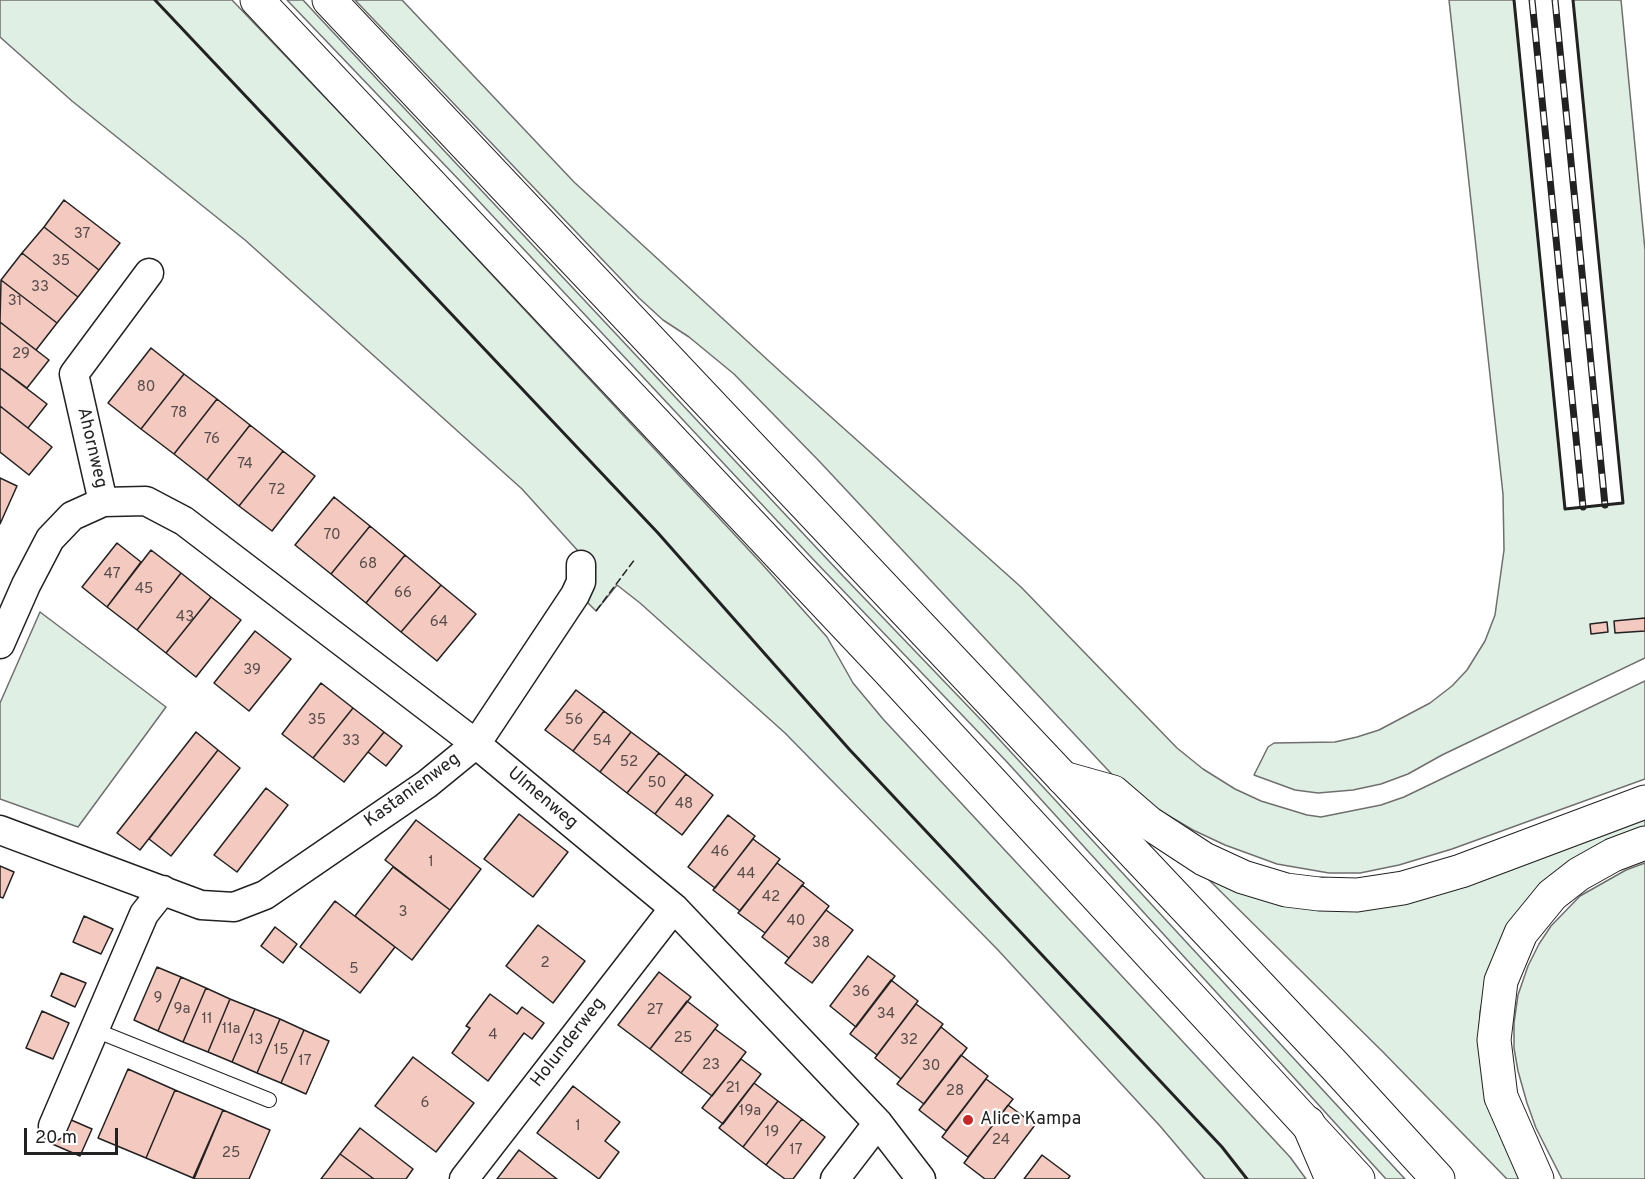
<!DOCTYPE html>
<style>
body{margin:0}
#map{position:relative;width:1645px;height:1179px;overflow:hidden;background:#fff;font-family:Overpass,sans-serif}
canvas{display:block}
.scale{position:absolute;left:24px;top:1128px;width:94px;height:27px;box-sizing:border-box;border:3px solid #222;border-top:0;padding-left:8px;font-size:18px;line-height:21px;white-space:nowrap;color:#222;-webkit-text-stroke:4px #fff;paint-order:stroke}
</style>
<div id="map">
<canvas width="1645" height="1179"></canvas>
<div class="scale">20 m</div>
</div>
<script>
const ctx = document.querySelector('canvas').getContext('2d');
ctx.lineJoin = 'round';
function paint(path, color) { ctx.fillStyle = color; ctx.fill(path, 'evenodd'); }
const toPath = rows => new Path2D(rows.map(r => 'M' + r).join(''));
function stroke(path, color, width, dash) { ctx.strokeStyle = color; ctx.lineWidth = width; ctx.lineCap = dash ? 'butt' : 'round'; ctx.setLineDash(dash || []); ctx.stroke(path); }
function label(font, color, halo, rows, align = 'center') {
  ctx.font = font + ' Overpass,sans-serif'; ctx.lineWidth = 4.5; ctx.setLineDash([]); ctx.textBaseline = 'middle'; ctx.strokeStyle = halo; ctx.fillStyle = color; for (const [text, x, y, turn = 0] of rows) {
    ctx.save(); ctx.translate(x, y); ctx.rotate((+turn || 0) * Math.PI / 180); ctx.textAlign = isNaN(turn) ? turn : align; if (halo) ctx.strokeText(text, 0, 0); ctx.fillText(text, 0, 0); ctx.restore();
  }
}
const green = toPath([
 [0,0,232,0,381,156,762,564,827,637,853,683,883,719,1290,1157,1306,1179,1205,1179,1160,1126,998,950,785,733,640,603,617,585,596,611,581,596,579,552,522,489,245,240,72,101,0,37,0,0],
 [287,0,303,0,315,13,843,576,985,724,1405,1179,1386,1179,1007,762,810,556,461,182,287,0],
 [355,0,402,0,574,182,783,374,1021,587,1177,748,1203,769,1235,789,1261,801,1307,815,1321,817,1381,805,1404,797,1645,681,1645,779,1452,849,1399,865,1360,873,1329,873,1277,864,1225,845,1193,830,1164,813,1120,783,820,462,734,374,689,337,663,320,639,298,355,0],
 [1449,0,1514,0,1565,509,1623,503,1573,0,1621,0,1645,250,1645,658,1442,755,1408,774,1381,784,1353,790,1318,793,1295,790,1254,775,1268,747,1274,743,1335,742,1357,737,1379,730,1430,703,1452,686,1467,670,1485,641,1495,615,1504,550,1503,494,1449,0],
 [40,612,166,707,78,827,0,799,0,703,40,612],
 [1645,816,1645,829,1633,832,1486,985,1480,1012,1479,1034,1521,1179,1507,1179,1383,1052,1207,878,1301,905,1645,816],
 [1645,863,1645,1179,1562,1179,1536,1128,1527,1103,1518,1071,1514,1048,1514,1023,1518,995,1528,966,1539,944,1551,926,1580,896,1626,870,1645,863]
]);
const building = toPath([
 [64,200,120,243,99,270,44,227,64,200],
 [44,227,99,270,78,297,22,253,44,227],
 [22,253,78,297,57,323,1,280,22,253],
 [1,280,57,323,36,350,0,322,1,280],
 [0,322,49,360,27,388,0,368,0,322],
 [151,348,184,374,141,429,108,403,151,348],
 [0,368,47,404,28,428,0,406,0,368],
 [184,374,217,399,174,454,141,429,184,374],
 [217,399,250,425,207,480,174,454,217,399],
 [0,406,52,447,29,475,0,452,0,406],
 [250,425,283,451,239,506,207,480,250,425],
 [283,451,315,476,272,531,239,506,283,451],
 [0,478,17,486,0,524,0,478],
 [334,497,370,526,331,574,295,545,334,497],
 [370,526,405,555,366,603,331,574,370,526],
 [117,543,141,562,107,607,82,587,117,543],
 [151,550,181,573,137,630,107,607,151,550],
 [405,555,441,585,401,632,366,603,405,555],
 [181,573,211,597,166,653,137,630,181,573],
 [441,585,476,614,437,661,401,632,441,585],
 [211,597,241,620,196,677,166,653,211,597],
 [1645,618,1645,631,1615,633,1614,621,1645,618],
 [1607,622,1608,632,1591,634,1590,624,1607,622],
 [255,631,291,659,249,711,214,683,255,631],
 [321,683,353,708,313,758,282,734,321,683],
 [576,690,604,711,573,751,545,730,576,690],
 [353,708,384,732,344,782,313,758,353,708],
 [604,711,631,732,600,772,573,751,604,711],
 [196,732,218,750,140,850,117,833,196,732],
 [384,732,402,746,386,766,368,752,384,732],
 [631,732,659,753,627,793,600,772,631,732],
 [218,750,240,768,171,856,149,839,218,750],
 [659,753,686,774,655,814,627,793,659,753],
 [686,774,713,795,682,835,655,814,686,774],
 [266,788,288,805,237,872,214,855,266,788],
 [519,814,568,852,533,897,484,859,519,814],
 [728,815,755,836,715,888,688,867,728,815],
 [416,820,481,869,450,910,385,860,416,820],
 [753,839,780,859,740,911,713,890,753,839],
 [777,863,804,883,765,933,738,913,777,863],
 [0,866,14,872,3,898,0,897,0,866],
 [393,867,450,910,412,960,355,916,393,867],
 [802,885,829,906,789,958,762,937,802,885],
 [335,901,395,947,360,993,300,947,335,901],
 [826,910,853,930,812,983,785,963,826,910],
 [84,916,113,929,101,954,73,942,84,916],
 [538,925,585,961,553,1003,506,966,538,925],
 [275,927,297,944,283,963,261,946,275,927],
 [868,956,895,976,856,1027,830,1006,868,956],
 [157,967,181,977,158,1031,134,1020,157,967],
 [659,972,691,997,650,1049,618,1025,659,972],
 [61,973,86,983,75,1007,51,996,61,973],
 [181,977,206,988,183,1042,158,1031,181,977],
 [891,980,918,1001,877,1055,850,1034,891,980],
 [206,988,230,999,208,1052,183,1042,206,988],
 [490,994,517,1014,522,1007,544,1023,532,1039,524,1033,488,1081,452,1053,470,1028,466,1026,490,994],
 [230,999,255,1009,232,1062,208,1052,230,999],
 [687,1001,718,1025,681,1073,650,1049,687,1001],
 [916,1004,943,1024,901,1079,875,1058,916,1004],
 [255,1009,280,1019,257,1073,232,1062,255,1009],
 [42,1011,69,1023,53,1059,26,1048,42,1011],
 [280,1019,304,1030,281,1083,257,1073,280,1019],
 [941,1027,967,1048,924,1104,897,1084,941,1027],
 [715,1029,746,1052,712,1096,681,1073,715,1029],
 [304,1030,329,1041,306,1094,281,1083,304,1030],
 [961,1055,988,1076,946,1131,919,1110,961,1055],
 [413,1057,474,1103,436,1152,375,1106,413,1057],
 [741,1059,761,1074,723,1124,702,1108,741,1059],
 [128,1069,175,1090,146,1158,98,1138,128,1069],
 [986,1079,1013,1099,968,1157,942,1137,986,1079],
 [754,1083,778,1101,743,1147,719,1128,754,1083],
 [573,1086,620,1122,605,1141,619,1152,599,1179,537,1133,573,1086],
 [175,1090,223,1110,193,1178,146,1158,175,1090],
 [778,1101,802,1119,766,1165,743,1147,778,1101],
 [1008,1105,1035,1125,994,1179,985,1179,964,1163,1008,1105],
 [223,1110,270,1130,249,1179,194,1179,223,1110],
 [62,1116,92,1129,80,1156,50,1143,62,1116],
 [802,1119,825,1137,793,1179,785,1179,766,1165,802,1119],
 [360,1128,413,1169,406,1179,374,1179,340,1154,360,1128],
 [519,1150,557,1179,497,1179,519,1150],
 [340,1154,374,1179,321,1179,340,1154],
 [1042,1155,1070,1176,1068,1179,1024,1179,1042,1155]
]);
const service = toPath([
 [95,1030,269,1100]
]);
const minor = toPath([
 [103,502,74,374,149,273],
 [0,644,26,585,50,539,72,516,103,502,146,501,184,521,476,744,674,908,878,1123,921,1179],
 [0,830,201,905,234,907,265,895,427,784,476,744,575,595,581,582,581,565],
 [53,1126,144,914,163,890],
 [464,1179,674,908],
 [835,1179,878,1123]
]);
const trunk = toPath([
 [257,0,889,671,1358,1179],
 [329,0,1334,1065,1438,1179]
]);
const motorway = toPath([
 [1063,778,1113,792,1149,823,1204,859,1243,877,1286,890,1319,894,1357,895,1403,888,1461,871,1645,802],
 [1308,1123,1332,1179],
 [1537,1179,1501,1097,1494,1040,1501,981,1521,933,1552,895,1579,874,1613,855,1645,843]
]);
const rail = toPath([
 [1532,0,1583,507],
 [1555,0,1605,505]
]);
const fence = toPath([
 [596,611,635,559]
]);
const wall = toPath([
 [155,0,658,533,849,749,1222,1147,1247,1179],
 [1514,0,1565,509,1623,503,1573,0]
]);
const markers = [
 [968,1120,6,"#c62828"]
];
const numberNames = [
 ["37",82,235],
 ["35",61,262],
 ["33",40,288],
 ["31",15,302],
 ["29",21,355],
 ["80",146,388],
 ["78",179,414],
 ["76",212,440],
 ["74",245,465],
 ["72",277,491],
 ["70",332,536],
 ["68",368,565],
 ["47",112,575],
 ["45",144,590],
 ["66",403,594],
 ["43",185,618],
 ["64",439,623],
 ["39",252,671],
 ["35",317,721],
 ["56",574,721],
 ["33",351,742],
 ["54",602,742],
 ["52",629,763],
 ["50",657,784],
 ["48",684,805],
 ["46",720,853],
 ["1",431,863],
 ["44",746,875],
 ["42",771,898],
 ["3",403,913],
 ["40",796,922],
 ["38",821,944],
 ["2",545,964],
 ["5",354,970],
 ["36",861,993],
 ["9",158,999],
 ["9a",182,1010],
 ["27",655,1011],
 ["34",886,1015],
 ["11",207,1020],
 ["11a",231,1030],
 ["4",493,1036],
 ["25",683,1039],
 ["13",256,1041],
 ["32",909,1041],
 ["15",281,1051],
 ["17",305,1062],
 ["23",711,1066],
 ["30",931,1067],
 ["21",733,1089],
 ["28",955,1092],
 ["6",425,1104],
 ["19a",750,1112],
 ["1",578,1127],
 ["19",772,1133],
 ["24",1001,1141],
 ["17",796,1151],
 ["25",231,1154]
];
const streetNames = [
 ["Ahornweg",91,448,77],
 ["Kastanienweg",413,791,-36],
 ["Ulmenweg",542,799,40],
 ["Holunderweg",569,1043,-52]
];
const poiNames = [
 ["Alice Kampa",980,1120]
];
paint(green, '#e0efe3');
stroke(green, '#6f6f6f', 1.5);
paint(building, '#f3c9c0');
stroke(building, '#222', 1.5);
stroke(service, '#222', 16);
stroke(minor, '#222', 31);
stroke(trunk, '#222', 35);
stroke(motorway, '#222', 35);
stroke(service, '#fff', 14);
stroke(minor, '#fff', 28);
stroke(trunk, '#fff', 33);
stroke(motorway, '#fff', 33);
stroke(rail, '#222', 7);
stroke(rail, '#fff', 4.5, [14]);
stroke(fence, '#222', 1.5, [8, 3]);
stroke(wall, '#222', 3);
for (const [x, y, r, color] of markers) { const dot = new Path2D(); dot.arc(x, y, r, 0, 2 * Math.PI); ctx.fillStyle = color; ctx.fill(dot); stroke(dot, '#fff', 2); }
label('15px', '#564c4a', null, numberNames);
label('18px', '#222', '#fff', streetNames);
label('18px', '#222', '#fff', poiNames, 'left');
</script>
